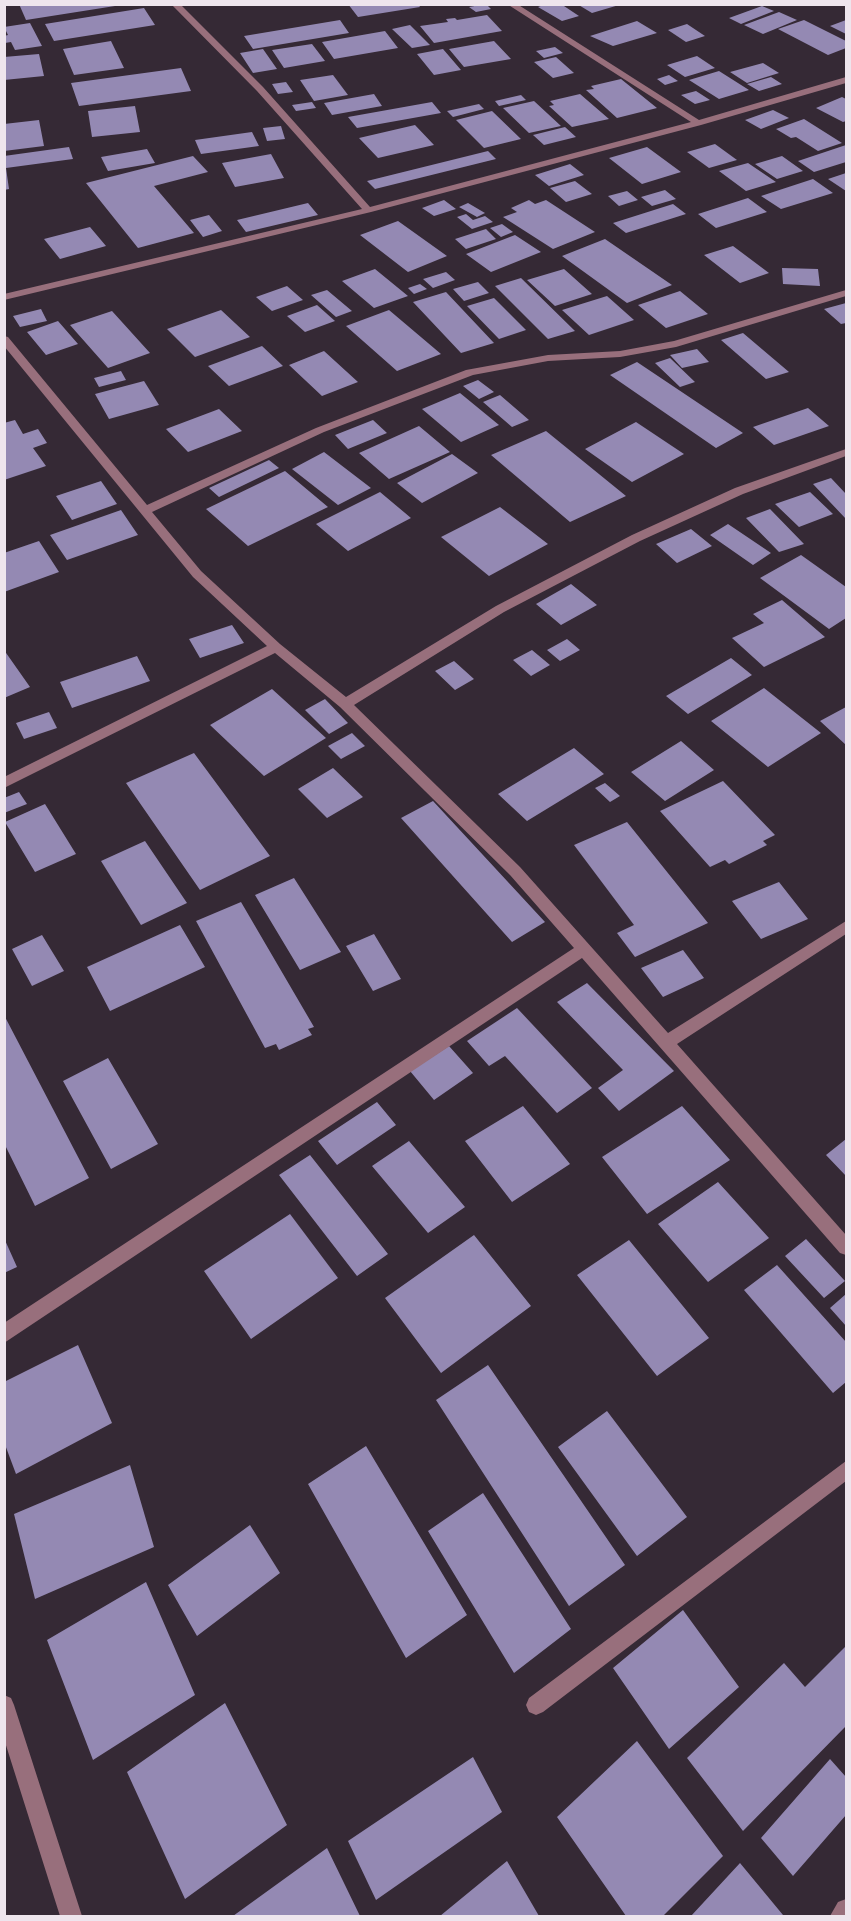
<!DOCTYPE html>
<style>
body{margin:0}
#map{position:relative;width:851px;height:1921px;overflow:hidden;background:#352935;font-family:"Exo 2",sans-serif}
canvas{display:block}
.frame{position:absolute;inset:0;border:6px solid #eee5ed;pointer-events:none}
</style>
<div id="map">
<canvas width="851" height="1921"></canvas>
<div class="frame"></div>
</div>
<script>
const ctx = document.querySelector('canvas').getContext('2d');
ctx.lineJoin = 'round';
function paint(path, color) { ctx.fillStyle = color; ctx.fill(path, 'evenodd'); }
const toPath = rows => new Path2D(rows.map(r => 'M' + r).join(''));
const building = toPath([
 [19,4,115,4,115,6,26,20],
 [348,4,418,4,420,7,358,17],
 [486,4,491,9,476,12,469,7],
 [546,4,561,4,579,16,562,21,538,7],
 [577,4,619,4,619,5,592,13],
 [762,6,774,11,741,24,729,18],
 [144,8,155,25,54,41,45,24],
 [779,12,797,20,763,34,744,25],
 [487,15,502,31,434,43,420,26,448,22,446,19,455,18,457,20],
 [340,20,349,33,253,49,244,36],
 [804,20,846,41,846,48,828,55,778,29],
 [846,20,846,34,830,26],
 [637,21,657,33,613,46,590,36],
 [30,23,42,46,15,50,11,42,5,43,4,36,8,35,4,27],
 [687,24,705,36,686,42,668,30],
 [410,25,430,45,412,48,392,29],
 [385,31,398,48,334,59,322,42],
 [111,41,124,68,74,75,63,49],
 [494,41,511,59,464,67,449,49],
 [312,44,325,61,284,68,272,50],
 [555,47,563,53,544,58,536,51],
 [263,49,277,69,253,73,240,53],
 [443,49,461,70,434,75,417,54],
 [39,54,44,76,4,80,4,57],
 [697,56,715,68,685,77,667,65],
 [556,57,574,73,553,78,534,62],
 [763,63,779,73,747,83,730,72],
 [181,68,191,91,79,106,71,83],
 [719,71,749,90,719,99,689,80],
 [333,75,348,95,314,101,300,80],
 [669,75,678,81,665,85,657,79],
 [771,77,782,84,759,91,747,84],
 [621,79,657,108,617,118,586,90,594,89,591,86],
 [286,82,293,92,278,94,272,84],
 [696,91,710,100,695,104,681,95],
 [374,94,382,106,332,115,324,103],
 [580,94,609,119,572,127,549,106,554,105,550,101],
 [521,95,526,100,499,106,495,101],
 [842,97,846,99,846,121,843,122,816,108],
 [534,101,561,126,529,133,503,108],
 [312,102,316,108,296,111,292,105],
 [432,102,441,113,357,128,348,117],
 [479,104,484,109,453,117,447,111],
 [135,106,140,132,92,137,88,111],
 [773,110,789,118,761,129,745,120],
 [492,111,521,139,484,148,456,120],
 [804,119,842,143,818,151,796,137,791,138,776,129],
 [39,120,44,146,4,151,4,124],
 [415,125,434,145,378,158,359,138],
 [281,126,285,139,267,141,263,128],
 [565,127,576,137,544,145,533,135],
 [252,132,259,146,201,154,195,140],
 [715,144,737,160,709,168,687,152],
 [846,145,846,162,814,172,798,161],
 [69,147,73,159,6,168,9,189,4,190,4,156],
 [647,147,681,172,642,184,609,158],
 [147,149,155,163,108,171,101,157],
 [488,151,496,159,375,189,367,181],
 [271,154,284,178,235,187,222,163],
 [193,156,208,172,154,186,194,233,138,248,86,183],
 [782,156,803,171,777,179,755,164],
 [748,163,776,182,746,191,719,171],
 [570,164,584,175,549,186,535,175],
 [846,173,846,191,828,179],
 [813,179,833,193,781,209,761,196],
 [575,181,592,194,566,202,550,188],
 [665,190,676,199,652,206,641,197],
 [627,191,638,200,619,206,608,196],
 [748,198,767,212,716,228,698,214],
 [444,200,456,209,434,216,422,208],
 [529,200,535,204,546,200,595,232,553,249,503,217,517,212,511,208],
 [308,203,318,215,246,232,237,220],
 [468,203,485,213,477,217,459,207],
 [673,204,686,214,626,233,613,223],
 [466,214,473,220,485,216,493,222,472,229,457,217],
 [209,215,222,231,203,237,190,220],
 [398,221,447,256,408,272,360,235],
 [502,224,513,232,501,237,490,228],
 [90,227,106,246,60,259,44,239],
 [486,229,496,239,466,249,455,239],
 [515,235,541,252,491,272,466,254],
 [605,239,672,285,627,303,562,256],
 [733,246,769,273,740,283,704,255],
 [782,268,818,269,820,286,783,284],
 [375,269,408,296,374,308,342,281],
 [564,269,592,294,555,306,527,280],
 [446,272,455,280,433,288,423,279],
 [521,278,575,331,548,339,495,286],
 [478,282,489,293,464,301,453,289],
 [420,284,427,289,414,294,408,288],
 [287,286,303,300,272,311,256,297],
 [327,290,352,311,336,317,311,295],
 [680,291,708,314,666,328,638,305],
 [446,292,494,343,461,353,413,302],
 [607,296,634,320,589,335,562,310],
 [494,298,526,330,499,339,467,306],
 [846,303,846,323,841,324,824,309],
 [317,305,335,321,305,332,287,316],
 [41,309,47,321,20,327,13,316],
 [221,310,250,337,195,357,167,329],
 [389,310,441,354,397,371,346,326],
 [112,311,150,353,108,368,70,325],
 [58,321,78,344,46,355,27,332],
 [743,333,789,372,766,379,721,340],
 [262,346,283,366,229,386,208,366],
 [697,349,709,362,682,368,670,355],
 [324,351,358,382,322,396,289,365],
 [670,358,695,382,680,387,655,363],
 [637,362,743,433,716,448,610,375],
 [121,371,126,380,99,387,94,378],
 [478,380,494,392,479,399,463,386],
 [144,381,159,405,109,419,95,394],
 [460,393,499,425,461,442,422,409],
 [500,395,529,420,512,427,483,402],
 [808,408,829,426,774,445,753,427],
 [219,409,242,431,188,452,166,429],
 [15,420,23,434,38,429,47,443,33,448,46,466,4,480,4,423],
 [373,420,387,433,348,449,335,435],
 [636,422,684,454,632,482,585,449],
 [419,426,450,452,389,479,359,453],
 [546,431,626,496,570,522,491,455],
 [324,452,371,488,338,505,292,469],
 [452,454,478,473,422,503,397,483],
 [269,460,279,468,219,497,209,488],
 [285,471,328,507,248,546,206,509],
 [831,478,846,494,846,519,813,484],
 [101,481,117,504,72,520,56,496],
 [380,492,411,518,348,551,316,524],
 [810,492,833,514,799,527,775,504],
 [500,507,548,544,489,576,441,537],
 [770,509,804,544,779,552,746,518],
 [121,510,138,535,67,560,50,535],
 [728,524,771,553,753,565,710,535],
 [691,529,712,546,677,563,656,544],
 [39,541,59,572,4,592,4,553],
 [801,555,846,587,846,618,829,629,760,578],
 [571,584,597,605,561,625,536,604],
 [782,600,825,637,764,667,732,638,764,623,753,614],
 [232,625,244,643,200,658,189,639],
 [567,639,580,650,560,661,547,650],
 [4,650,30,687,4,698],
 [532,650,550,665,531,676,513,660],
 [137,656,150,681,72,708,60,682],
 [731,658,752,675,688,714,666,696],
 [454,661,474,679,455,690,435,671],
 [764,688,821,733,768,767,711,721],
 [272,689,326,738,264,776,210,725],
 [325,699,348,723,329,734,305,710],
 [846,707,846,745,820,721],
 [49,712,57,728,24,739,16,723],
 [352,733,365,746,341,759,328,746],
 [681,741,714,770,665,801,631,772],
 [574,748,604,774,527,821,498,794],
 [194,753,270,856,200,890,126,783],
 [333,768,363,797,327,818,298,789],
 [723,781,775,835,763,841,767,845,729,864,725,860,710,867,660,811],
 [605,783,620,796,610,802,595,788],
 [19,792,27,804,4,813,4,798],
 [433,801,545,922,512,942,401,818],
 [45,804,76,854,35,872,5,822],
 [627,822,708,923,635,957,617,933,634,925,574,845],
 [145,841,187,903,141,925,101,861],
 [294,878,341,952,300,970,255,895],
 [779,882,808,919,761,939,732,901],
 [241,902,314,1027,308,1029,312,1035,279,1050,276,1044,265,1048,196,921],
 [180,925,205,967,110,1011,87,967],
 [374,934,401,979,373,991,346,946],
 [42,935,64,971,32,986,12,949],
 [683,950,704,978,663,997,641,968],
 [587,983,674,1071,619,1111,598,1088,623,1070,557,1002],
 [517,1008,592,1088,557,1113,505,1056,489,1066,467,1041],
 [4,1015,89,1178,35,1206,4,1143],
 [449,1046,473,1073,434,1100,410,1071],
 [108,1058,158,1144,111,1169,63,1081],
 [377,1102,396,1125,337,1165,318,1141],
 [523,1106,570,1164,512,1202,465,1141],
 [682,1106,730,1160,647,1214,602,1157],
 [846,1139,846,1176,826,1155],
 [409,1141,465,1207,428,1233,372,1166],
 [310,1155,388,1254,357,1276,279,1175],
 [718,1182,769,1238,708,1282,658,1224],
 [290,1214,338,1278,251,1339,204,1271],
 [474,1235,531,1306,441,1373,385,1298],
 [4,1238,17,1267,4,1273],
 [806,1239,845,1281,824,1298,785,1256],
 [629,1240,709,1338,657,1376,577,1275],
 [777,1265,846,1342,846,1382,833,1393,744,1290],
 [846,1294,846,1326,830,1308],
 [78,1345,112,1423,16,1474,4,1442,4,1382],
 [488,1365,625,1565,569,1606,436,1400],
 [607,1411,687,1517,637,1556,558,1447],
 [366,1446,467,1615,406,1658,308,1484],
 [130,1465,154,1547,35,1599,14,1514],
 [483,1493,571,1629,514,1673,428,1531],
 [250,1525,280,1573,197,1636,168,1585],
 [146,1582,195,1695,93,1760,47,1640],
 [683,1610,739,1687,669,1749,613,1668],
 [846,1646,846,1726,743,1831,687,1758,784,1663,805,1687],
 [225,1703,287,1825,185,1899,127,1772],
 [637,1741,723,1856,663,1916,626,1916,557,1817],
 [473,1757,502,1812,376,1900,348,1841],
 [830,1759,846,1777,846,1815,793,1876,761,1838],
 [327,1848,360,1916,233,1916],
 [507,1861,539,1916,440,1916],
 [740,1863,783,1915,781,1916,691,1916]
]);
const minor = toPath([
 [171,4,180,4,263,87,370,207,691,122,507,4,517,4,699,120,846,77,846,83,701,125,371,212,4,300,4,294,362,209,257,91,171,4],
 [846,290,846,296,676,347,620,357,548,361,473,375,324,432,152,512,201,571,280,644,346,697,496,606,632,535,735,488,846,449,846,456,743,494,640,541,504,612,354,705,520,867,668,1033,846,921,846,934,677,1044,846,1235,846,1255,840,1253,582,958,4,1343,4,1323,574,948,510,875,340,707,275,653,4,788,4,777,267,646,193,577,4,346,4,336,8,337,147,505,316,428,466,370,548,355,620,351,674,341,846,290],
 [846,1461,846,1481,543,1712,536,1715,529,1712,526,1705,529,1698,846,1461],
 [4,1695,11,1698,14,1705,82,1916,60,1916,4,1739,4,1695],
 [846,1899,846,1916,830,1916,838,1902,846,1899]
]);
paint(building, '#9489b3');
paint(minor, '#986f7c');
</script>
